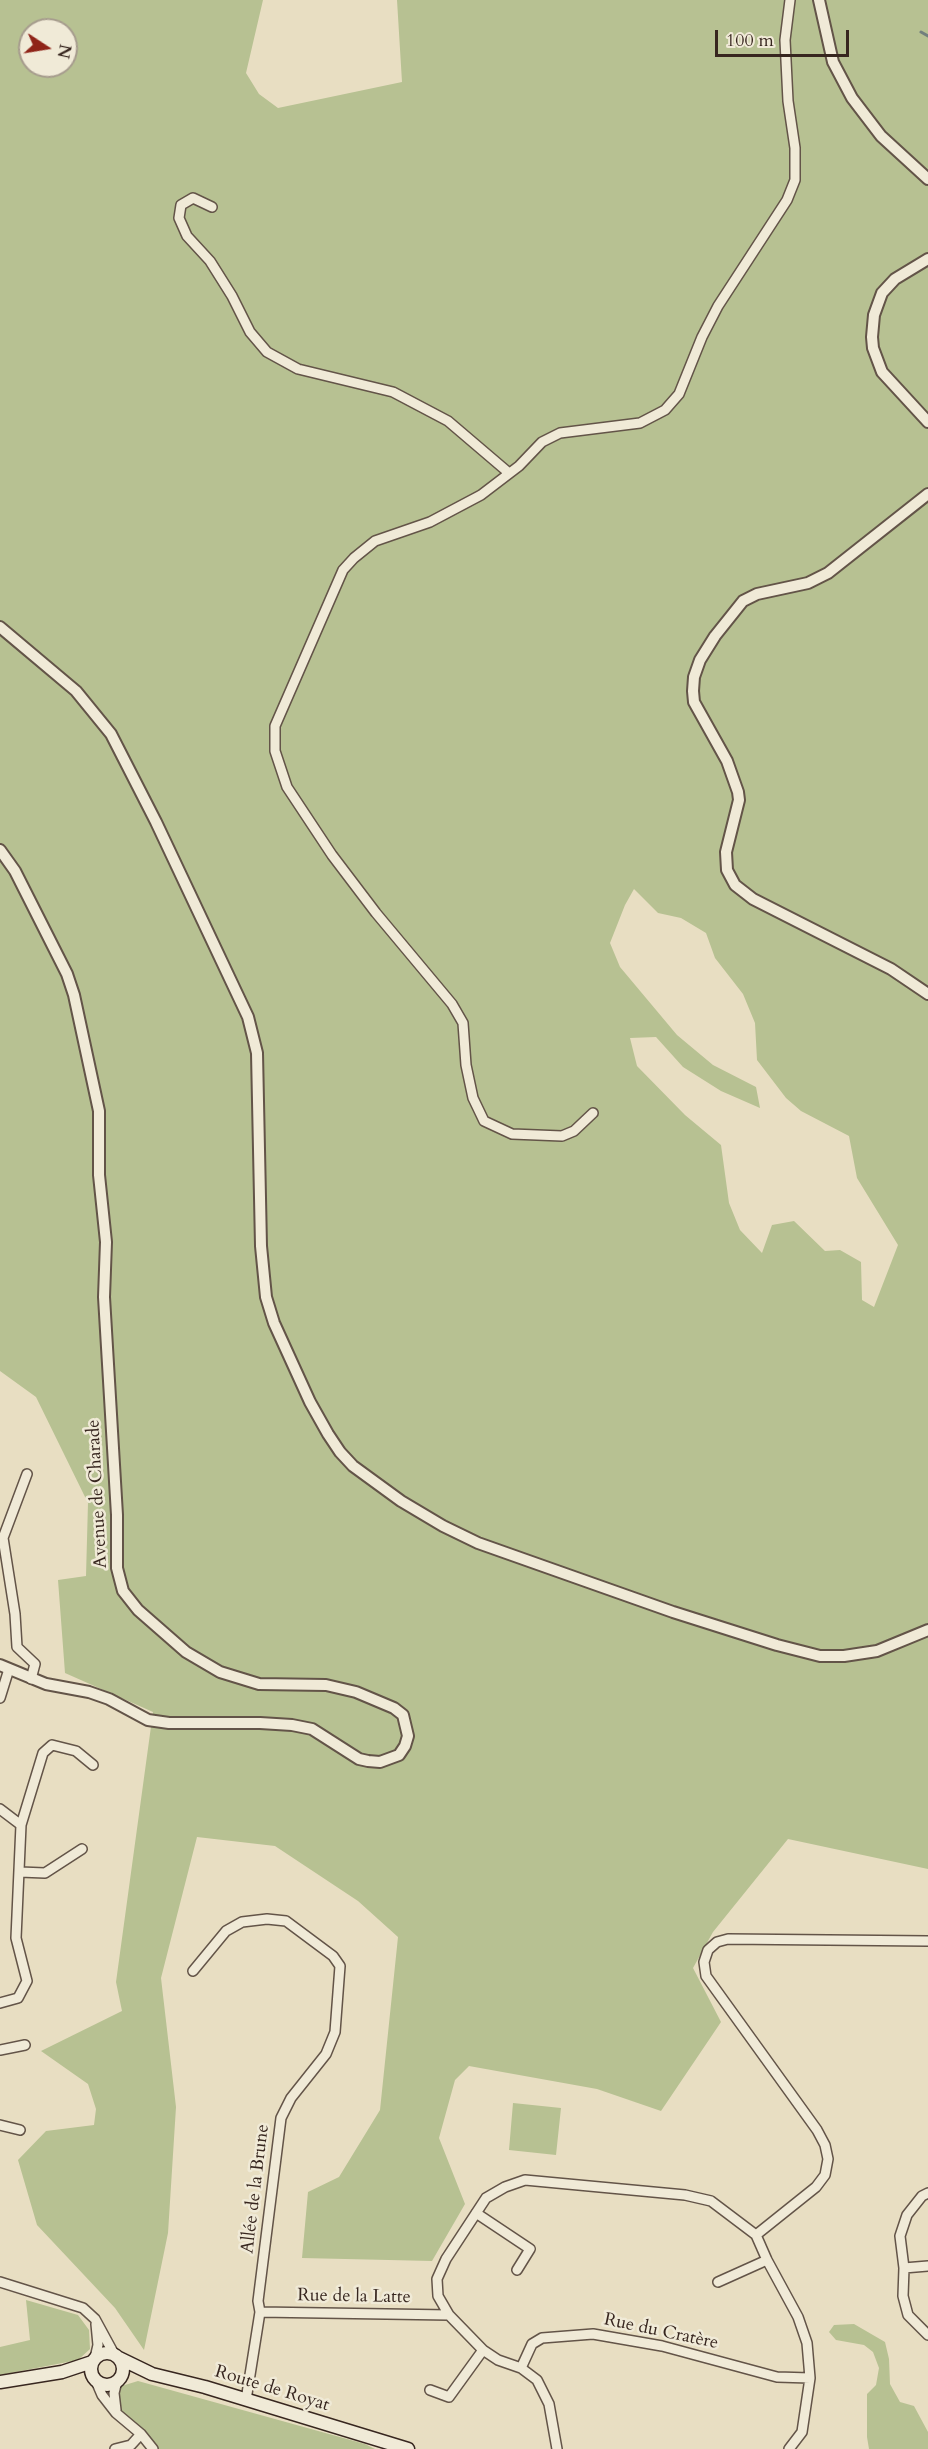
<!DOCTYPE html>
<meta charset="utf-8">
<style>
body{margin:0}
#map{position:relative;width:928px;height:2449px;overflow:hidden;background:#e8dec2;font-family:Cardo,serif}
canvas{display:block}
.north{position:absolute;left:18px;top:18px;width:60px;height:60px;box-sizing:border-box;background:#f0ead7;border:2px solid #a69c8d;border-radius:50%;rotate:102deg;font-size:16px;font-weight:700;line-height:24px;text-align:center;color:#37261f}
.north::after{content:'';display:block;margin:auto;width:21px;height:27px;background:#8f2418;clip-path:polygon(50% 0,100% 100%,50% 72%,0 100%)}
.scale{position:absolute;left:715px;top:30px;width:134px;height:27px;box-sizing:border-box;border:3px solid #37261f;border-top:0;padding-left:8px;font-size:18px;line-height:21px;white-space:nowrap;color:#37261f;-webkit-text-stroke:4px #f0ead7;paint-order:stroke}
</style>
<div id="map">
<canvas width="928" height="2449"></canvas>
<div class="north">N</div>
<div class="scale">100 m</div>
</div>
<script>
const ctx = document.querySelector('canvas').getContext('2d');
ctx.lineJoin = 'round';
function paint(path, color) { ctx.fillStyle = color; ctx.fill(path, 'evenodd'); }
const toPath = rows => new Path2D(rows.map(r => 'M' + r).join(''));
function stroke(path, color, width, dash) { ctx.strokeStyle = color; ctx.lineWidth = width; ctx.lineCap = dash ? 'butt' : 'round'; ctx.setLineDash(dash || []); ctx.stroke(path); }
function label(font, color, halo, rows, align = 'center') {
  ctx.font = font + ' Cardo,serif'; ctx.lineWidth = 5; ctx.setLineDash([]); ctx.textBaseline = 'middle'; ctx.strokeStyle = halo; ctx.fillStyle = color; for (const [text, x, y, turn = 0] of rows) {
    ctx.save(); ctx.translate(x, y); ctx.rotate((+turn || 0) * Math.PI / 180); ctx.textAlign = isNaN(turn) ? turn : align; if (halo) ctx.strokeText(text, 0, 0); ctx.fillText(text, 0, 0); ctx.restore();
  }
}
const green = toPath([
 [0,0,263,0,246,73,259,94,278,108,402,82,397,0,928,0,928,1869,788,1839,713,1932,693,1968,721,2022,661,2111,597,2089,469,2066,455,2080,439,2138,465,2204,432,2261,302,2258,308,2192,339,2177,380,2110,398,1937,358,1901,275,1846,197,1837,161,1978,176,2107,168,2233,144,2350,115,2308,37,2225,18,2160,46,2131,94,2125,96,2109,88,2084,41,2051,122,2011,116,1982,153,1712,65,1673,58,1580,86,1576,88,1503,36,1397,0,1371],
 [30,30,66,30,66,66,30,66],
 [634,889,658,913,681,918,706,933,715,958,743,994,755,1023,757,1060,786,1098,801,1111,849,1136,857,1178,898,1245,874,1307,862,1300,861,1262,840,1250,825,1251,794,1221,772,1225,762,1253,740,1230,729,1203,721,1145,685,1115,637,1066,630,1038,656,1037,683,1067,721,1091,760,1108,756,1087,713,1065,677,1035,620,967,610,943,625,905],
 [513,2103,561,2108,556,2155,509,2150],
 [26,2300,78,2315,89,2330,90,2349,78,2360,0,2375,0,2347,30,2340],
 [854,2324,885,2342,889,2359,890,2384,900,2402,914,2406,928,2432,928,2449,869,2449,867,2437,867,2394,876,2385,879,2368,873,2352,864,2345,836,2340,829,2332,834,2325],
 [138,2381,365,2444,375,2449,153,2449,116,2413,115,2388]
]);
const stream = toPath([
 [921,32,928,36]
]);
const minor = toPath([
 [212,207,193,198,181,205,179,218,187,236,210,261,232,296,250,332,267,352,298,369,393,392,448,421,509,473],
 [593,1113,574,1131,562,1136,512,1134,484,1121,473,1098,466,1065,463,1023,452,1004,376,913,332,855,287,787,275,751,275,726,343,570,354,558,375,541,430,522,481,495,519,466,542,442,560,433,640,423,665,410,679,394,702,337,718,306,787,200,795,180,795,148,788,101,785,40,790,0],
 [27,1474,3,1538,15,1614,17,1647,35,1664,31,1679],
 [0,1698,9,1669],
 [0,1809,21,1825],
 [20,1872,45,1873,82,1849],
 [193,1971,226,1931,242,1922,267,1919,286,1921,333,1956,340,1966,335,2032,326,2054,291,2098,281,2118,258,2301,260,2312,246,2400],
 [0,2003,18,1998,27,1981,16,1938,21,1825,43,1753,52,1745,76,1751,93,1765],
 [0,2050,25,2045],
 [0,2125,20,2130],
 [928,2193,922,2196,907,2215,900,2236,904,2268,903,2296,908,2315,928,2335],
 [476,2213,530,2249,517,2270],
 [756,2235,816,2187,825,2175,828,2159,825,2145,817,2130,706,1976,704,1962,708,1950,717,1942,728,1939,928,1941],
 [904,2268,928,2266],
 [0,2282,83,2308,95,2319,114,2354],
 [718,2282,767,2260],
 [260,2312,449,2315],
 [95,2358,98,2345,96,2324],
 [521,2368,532,2344,542,2338,593,2334,662,2346,777,2377,810,2378],
 [96,2381,102,2395,116,2413,141,2434,153,2449],
 [430,2390,449,2397,483,2350],
 [116,2410,114,2393,117,2381],
 [115,2449,131,2445,141,2434],
 [557,2449,549,2404,537,2380,521,2368,498,2360,483,2350,449,2315,438,2296,437,2279,446,2259,486,2198,505,2187,525,2180,685,2195,711,2201,756,2235,767,2260,798,2317,807,2343,810,2378,802,2432,789,2449]
]);
const tertiary = toPath([
 [819,0,833,62,852,98,881,136,928,179],
 [928,259,895,279,882,293,874,315,872,337,873,348,882,372,928,422],
 [928,494,828,573,808,583,757,594,743,601,715,636,700,660,694,677,693,691,694,702,727,761,738,792,739,800,726,852,727,870,735,885,753,899,891,969,928,994],
 [0,627,76,691,111,734,156,822,248,1017,257,1053,261,1246,266,1297,274,1323,310,1402,328,1434,340,1452,353,1466,401,1501,443,1526,478,1543,673,1612,777,1645,820,1656,844,1656,877,1651,928,1630],
 [0,850,15,871,67,974,74,995,99,1111,99,1175,106,1242,104,1297,117,1515,117,1568,123,1591,138,1610,186,1652,220,1672,259,1684,326,1685,356,1692,394,1708,403,1715,408,1736,405,1746,399,1755,380,1762,368,1761,359,1759,312,1729,292,1725,260,1723,169,1723,148,1720,109,1699,89,1692,46,1684,0,1665]
]);
const secondary = toPath([
 '91 2369a16 16 0 1 1 32 0a16 16 0 1 1-32 0Z',
 [119,2358,152,2374,205,2387,408,2449],
 [0,2382,62,2372,92,2362]
]);
const streetNames = [
 ["Avenue de Charade",98,1494,-93],
 ["Allée de la Brune",256,2189,-83],
 ["Rue de la Latte",354,2297,1],
 ["Rue du Cratère",661,2332,12],
 ["Route de Royat",272,2389,17]
];
paint(green, '#b7c192');
stroke(stream, '#727f7d', 3);
stroke(minor, '#635448', 12);
stroke(tertiary, '#635448', 14);
stroke(secondary, '#37261f', 15);
stroke(minor, '#f0ead7', 9);
stroke(tertiary, '#f0ead7', 10);
stroke(secondary, '#f0ead7', 12);
label('18px', '#37261f', '#f0ead7', streetNames);
</script>
